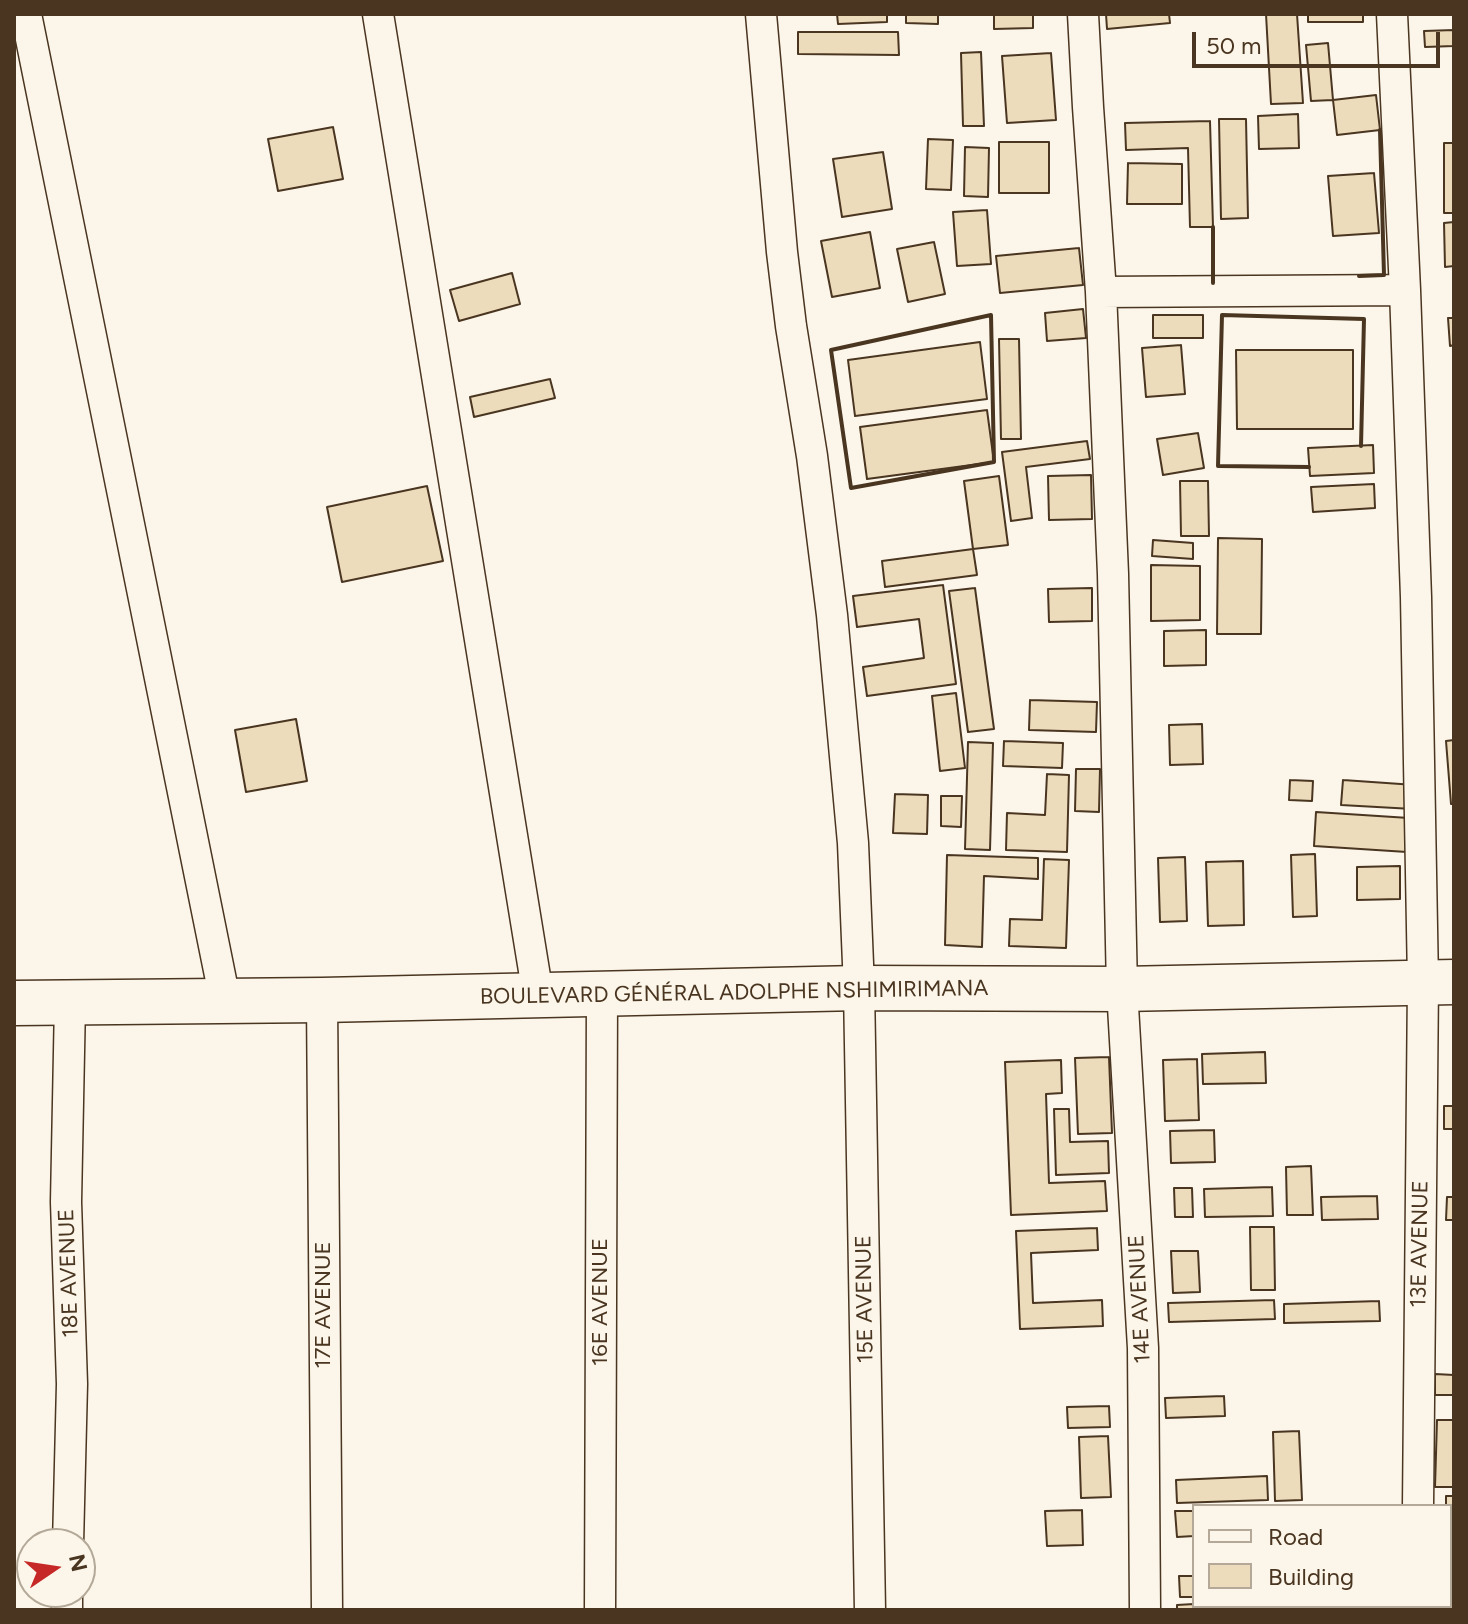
<!DOCTYPE html>
<meta charset="utf-8">
<style>
body{margin:0}
#map{position:relative;width:1468px;height:1624px;overflow:hidden;background:#fbf6e9;font-family:Figtree,sans-serif}
canvas{display:block}
.frame{position:absolute;inset:0;border:16px solid #4a3520;pointer-events:none}
.legend{position:absolute;left:1192px;top:1504px;width:260px;height:104px;box-sizing:border-box;background:#fbf6e9;border:2px solid #b4a999;margin:0;padding:10px 14px;list-style:none;font-size:24px;color:#4a3520}
.legend li{display:flex;align-items:center;gap:16px;height:40px}
.legend b{width:40px;border:2px solid #b4a999}
.north{position:absolute;left:16px;top:1528px;width:80px;height:80px;box-sizing:border-box;background:#fbf6e9;border:2px solid #b4a999;border-radius:50%;rotate:77deg;font-size:22px;font-weight:700;line-height:32px;text-align:center;color:#4a3520}
.north::after{content:'';display:block;margin:auto;width:28px;height:36px;background:#c62828;clip-path:polygon(50% 0,100% 100%,50% 72%,0 100%)}
.scale{position:absolute;left:1192px;top:32px;width:248px;height:36px;box-sizing:border-box;border:4px solid #4a3520;border-top:0;padding-left:10px;font-size:24px;line-height:28px;white-space:nowrap;color:#4a3520;-webkit-text-stroke:6px #fbf6e9;paint-order:stroke}
</style>
<div id="map">
<canvas width="1468" height="1624"></canvas>
<div class="frame"></div>
<ul class="legend">
<li><b style="height:10px;background:#fbf6e9"></b>Road</li>
<li><b style="height:22px;background:#ecdcbc"></b>Building</li>
</ul>
<div class="north">N</div>
<div class="scale">50 m</div>
</div>
<script>
const ctx = document.querySelector('canvas').getContext('2d');
ctx.lineJoin = 'round';
function paint(path, color) { ctx.fillStyle = color; ctx.fill(path, 'evenodd'); }
const toPath = rows => new Path2D(rows.map(r => 'M' + r).join(''));
function stroke(path, color, width, dash) { ctx.strokeStyle = color; ctx.lineWidth = width; ctx.lineCap = dash ? 'butt' : 'round'; ctx.setLineDash(dash || []); ctx.stroke(path); }
function label(font, color, halo, rows, align = 'center') {
  ctx.font = font + ' Figtree,sans-serif'; ctx.lineWidth = 6; ctx.setLineDash([]); ctx.textBaseline = 'middle'; ctx.strokeStyle = halo; ctx.fillStyle = color; for (const [text, x, y, turn = 0] of rows) {
    ctx.save(); ctx.translate(x, y); ctx.rotate((+turn || 0) * Math.PI / 180); ctx.textAlign = isNaN(turn) ? turn : align; if (halo) ctx.strokeText(text, 0, 0); ctx.fillText(text, 0, 0); ctx.restore();
  }
}
const building = toPath([
 [837,14,887,14,887,22,838,24,837,14],
 [906,14,938,14,938,24,906,23,906,14],
 [994,14,1033,14,1033,28,994,29,994,14],
 [1106,14,1169,14,1170,23,1107,29,1106,14],
 [1266,14,1297,14,1303,103,1271,104,1266,14],
 [1308,14,1363,14,1363,22,1308,22,1308,14],
 [1454,30,1454,46,1425,47,1424,31,1454,30],
 [798,32,898,32,899,55,798,54,798,32],
 [1328,43,1333,100,1311,101,1306,45,1328,43],
 [981,52,984,126,963,126,961,53,981,52],
 [1051,53,1056,120,1007,123,1002,56,1051,53],
 [1376,95,1380,130,1337,135,1333,100,1376,95],
 [1298,114,1299,148,1259,149,1258,116,1298,114],
 [1219,119,1246,119,1248,218,1221,219,1219,119],
 [1210,121,1213,227,1190,227,1188,148,1126,150,1125,123,1210,121],
 [333,127,343,179,278,191,268,139,333,127],
 [928,139,953,140,951,190,926,189,928,139],
 [999,142,1049,142,1049,193,999,193,999,142],
 [1444,143,1454,143,1454,213,1444,213,1444,143],
 [965,147,989,148,988,197,964,196,965,147],
 [883,152,892,209,842,217,833,159,883,152],
 [1128,163,1182,164,1182,204,1127,204,1128,163],
 [1374,173,1379,233,1333,236,1328,176,1374,173],
 [987,210,991,264,957,266,953,212,987,210],
 [1454,222,1454,266,1445,267,1444,223,1454,222],
 [870,232,880,288,832,297,821,241,870,232],
 [934,242,945,294,908,302,897,249,934,242],
 [1079,248,1083,285,1000,293,996,256,1079,248],
 [512,273,520,304,459,321,450,290,512,273],
 [1083,309,1086,338,1047,341,1045,313,1083,309],
 [1153,315,1203,315,1203,338,1153,338,1153,315],
 [1448,318,1454,318,1454,345,1450,346,1448,318],
 [999,339,1019,339,1021,439,1001,439,999,339],
 [980,342,987,399,855,416,848,360,980,342],
 [1181,345,1185,394,1146,397,1142,348,1181,345],
 [1236,350,1353,350,1353,429,1237,429,1236,350],
 [550,379,555,398,474,417,470,397,550,379],
 [987,410,994,462,867,479,860,427,987,410],
 [1198,433,1204,468,1163,475,1157,439,1198,433],
 [1087,441,1090,459,1026,467,1032,518,1011,521,1002,452,1087,441],
 [1373,445,1374,473,1310,476,1308,448,1373,445],
 [1091,475,1092,519,1049,520,1048,476,1091,475],
 [999,476,1008,545,973,549,964,481,999,476],
 [1180,481,1208,481,1209,536,1181,536,1180,481],
 [1374,484,1375,508,1313,512,1311,487,1374,484],
 [427,486,443,561,342,582,327,507,427,486],
 [1218,538,1262,539,1261,634,1217,634,1218,538],
 [1153,540,1193,543,1193,559,1152,556,1153,540],
 [973,549,977,575,885,587,882,561,973,549],
 [1151,565,1200,566,1200,620,1151,621,1151,565],
 [943,585,956,684,867,696,863,667,924,658,919,619,857,627,853,596,943,585],
 [975,588,994,729,968,732,949,591,975,588],
 [1092,588,1092,621,1049,622,1048,589,1092,588],
 [1206,630,1206,665,1164,666,1164,631,1206,630],
 [956,693,965,768,940,771,932,696,956,693],
 [1030,700,1097,702,1096,732,1029,730,1030,700],
 [296,719,307,781,246,792,235,730,296,719],
 [1202,724,1203,764,1170,765,1169,725,1202,724],
 [1454,740,1454,804,1451,804,1446,741,1454,740],
 [1004,741,1063,743,1062,768,1003,766,1004,741],
 [968,742,993,743,990,850,965,849,968,742],
 [1076,769,1100,769,1099,812,1075,811,1076,769],
 [1047,774,1069,775,1067,852,1006,850,1007,813,1045,815,1047,774],
 [1290,780,1313,781,1312,801,1289,800,1290,780],
 [1343,780,1415,785,1413,809,1341,805,1343,780],
 [895,794,928,795,927,834,893,833,895,794],
 [941,796,962,796,961,827,941,826,941,796],
 [1316,812,1409,818,1407,852,1314,846,1316,812],
 [1315,854,1317,916,1293,917,1291,855,1315,854],
 [947,855,1038,858,1038,879,984,876,982,947,945,945,947,855],
 [1185,857,1187,921,1160,922,1158,858,1185,857],
 [1044,859,1069,860,1066,948,1009,946,1010,919,1042,920,1044,859],
 [1243,861,1244,925,1208,926,1206,862,1243,861],
 [1400,866,1400,899,1357,900,1357,867,1400,866],
 [1265,1052,1266,1083,1203,1084,1202,1054,1265,1052],
 [1109,1057,1112,1133,1078,1134,1075,1058,1109,1057],
 [1197,1059,1199,1120,1165,1121,1163,1060,1197,1059],
 [1061,1060,1062,1093,1046,1094,1049,1183,1105,1181,1107,1211,1011,1215,1005,1062,1061,1060],
 [1444,1106,1454,1106,1454,1129,1444,1129,1444,1106],
 [1054,1109,1069,1109,1070,1142,1108,1141,1109,1173,1056,1175,1054,1109],
 [1214,1130,1215,1162,1171,1163,1170,1131,1214,1130],
 [1311,1166,1313,1215,1287,1215,1286,1167,1311,1166],
 [1272,1187,1273,1216,1205,1217,1204,1189,1272,1187],
 [1174,1188,1192,1188,1193,1217,1175,1217,1174,1188],
 [1377,1196,1378,1219,1322,1220,1321,1197,1377,1196],
 [1447,1197,1454,1197,1454,1220,1446,1220,1447,1197],
 [1250,1227,1274,1227,1275,1290,1251,1290,1250,1227],
 [1097,1228,1098,1250,1031,1253,1033,1303,1102,1300,1103,1326,1020,1329,1016,1231,1097,1228],
 [1171,1251,1198,1251,1200,1292,1173,1293,1171,1251],
 [1274,1300,1275,1319,1169,1322,1168,1303,1274,1300],
 [1379,1301,1380,1321,1284,1323,1284,1304,1379,1301],
 [1435,1374,1454,1375,1454,1395,1435,1395,1435,1374],
 [1224,1396,1225,1416,1166,1418,1165,1398,1224,1396],
 [1109,1406,1110,1427,1068,1428,1067,1407,1109,1406],
 [1437,1420,1454,1420,1454,1487,1435,1487,1437,1420],
 [1299,1431,1302,1500,1275,1501,1273,1432,1299,1431],
 [1108,1436,1111,1497,1081,1498,1079,1437,1108,1436],
 [1267,1476,1268,1500,1177,1503,1176,1480,1267,1476],
 [1446,1496,1454,1496,1454,1521,1450,1521,1450,1506,1446,1506,1446,1496],
 [1082,1510,1083,1545,1047,1546,1045,1511,1082,1510],
 [1175,1511,1194,1511,1194,1536,1177,1537,1175,1511],
 [1179,1576,1194,1576,1194,1597,1180,1597,1179,1576],
 [1194,1604,1194,1606,1256,1606,1256,1610,1177,1610,1177,1605,1194,1604]
]);
const minor = toPath([
 [26,14,225,1000],
 [378,14,538,995],
 [761,14,782,252,791,326,812,456,832,615,853,843,859,988,870,1610],
 [1083,14,1088,107,1101,292,1113,574,1122,989,1143,1348,1145,1610],
 [1392,14,1405,290,1416,597,1423,982,1418,1506],
 [1101,292,1405,290],
 [322,1000,327,1610],
 [68,1544,72,1384,66,1202,70,1002],
 [67,1610,67,1592],
 [600,1610,602,994],
 [1417,1610,1417,1606]
]);
const primary = toPath([
 [14,1003,322,1000,859,988,1122,989,1454,982]
]);
const wall = toPath([
 [1213,227,1213,283],
 [1359,276,1384,275,1380,130],
 [991,315,994,462,851,488,831,350,991,315],
 [1309,467,1218,466,1222,315,1364,319,1361,446]
]);
const streetNames = [
 ["BOULEVARD GÉNÉRAL ADOLPHE NSHIMIRIMANA",734,993,-1],
 ["13E AVENUE",1420,1244,-89],
 ["18E AVENUE",69,1273,-92],
 ["15E AVENUE",865,1299,-91],
 ["14E AVENUE",1140,1299,-93],
 ["16E AVENUE",601,1302,-90],
 ["17E AVENUE",324,1305,-90]
];
paint(building, '#ecdcbc');
stroke(building, '#4a3520', 2);
stroke(minor, '#4a3520', 33);
stroke(primary, '#4a3520', 47);
stroke(minor, '#fbf6e9', 30);
stroke(primary, '#fbf6e9', 44);
stroke(wall, '#4a3520', 4);
label('22px', '#4a3520', '#fbf6e9', streetNames);
</script>
